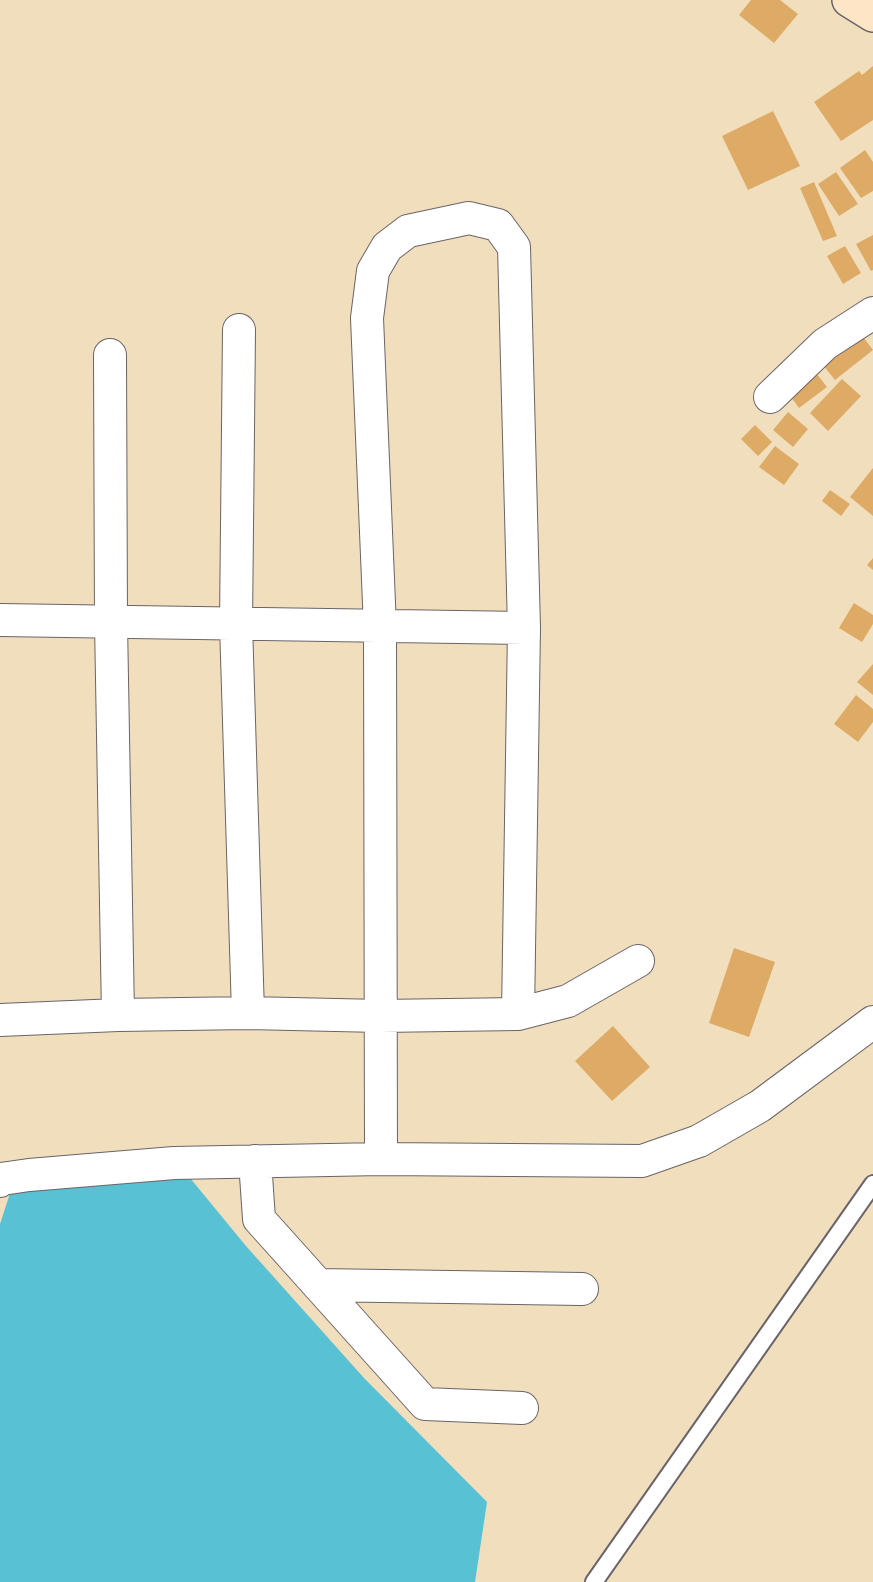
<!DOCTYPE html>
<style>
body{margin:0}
canvas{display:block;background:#f1debd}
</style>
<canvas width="873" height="1582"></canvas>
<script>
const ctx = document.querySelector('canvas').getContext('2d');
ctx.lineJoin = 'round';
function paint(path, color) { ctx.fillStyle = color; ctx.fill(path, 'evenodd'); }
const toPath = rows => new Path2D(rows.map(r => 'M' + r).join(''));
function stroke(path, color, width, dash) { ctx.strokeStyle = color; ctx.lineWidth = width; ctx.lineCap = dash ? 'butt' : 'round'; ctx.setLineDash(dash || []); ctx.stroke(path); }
const water = toPath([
 [181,1167,246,1246,364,1378,487,1502,475,1582,0,1582,0,1224,15,1178]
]);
const building = toPath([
 [751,0,780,0,798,14,774,43,739,15],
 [873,66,873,120,841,141,814,102,859,71,862,75],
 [773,111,800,166,748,190,722,136],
 [865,150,873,162,873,191,861,198,840,168],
 [836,172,858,204,839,216,818,184],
 [814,182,837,236,823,241,800,188],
 [873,235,873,270,871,271,856,244],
 [845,246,861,273,843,284,827,256],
 [857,329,873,350,835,380,818,359],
 [813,369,827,387,799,408,785,389],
 [842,379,861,396,828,431,810,413],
 [788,412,808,429,793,447,773,430],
 [755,425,772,442,758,456,741,439],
 [775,446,799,464,784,485,759,467],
 [873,468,873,516,850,497],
 [830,490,850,504,841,516,822,501],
 [873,558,873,570,867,565],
 [854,603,873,615,873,624,862,642,839,628],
 [873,664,873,695,857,682],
 [856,695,873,709,873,722,858,742,834,724],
 [734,948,775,962,749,1037,709,1023],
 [613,1026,650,1067,612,1101,575,1061]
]);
const lane = toPath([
 [594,1582,873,1184]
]);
const street = toPath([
 [239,330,236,624,248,1013],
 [110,355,111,623,118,1015],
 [770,397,825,344,873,313],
 [0,620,524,628],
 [0,1020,118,1015,248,1013,380,1016,518,1014,568,1001,638,961],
 [381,1159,380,627,367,318,373,271,387,247,408,231,469,218,498,225,514,247,524,628,518,1014],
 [255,1161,259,1219,425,1404,522,1408],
 [0,1181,2,1179,29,1175,174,1163,381,1159,642,1161,699,1141,760,1106,873,1022],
 [318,1285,582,1289]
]);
const secondary = toPath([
 [849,0,873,15]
]);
paint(water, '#58c1d4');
paint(building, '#ddab65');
stroke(lane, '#6a6468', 20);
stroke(street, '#6a6468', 34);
stroke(secondary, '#6a6468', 36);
stroke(lane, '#fff', 16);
stroke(street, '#fff', 32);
stroke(secondary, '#fde5c5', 33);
</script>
